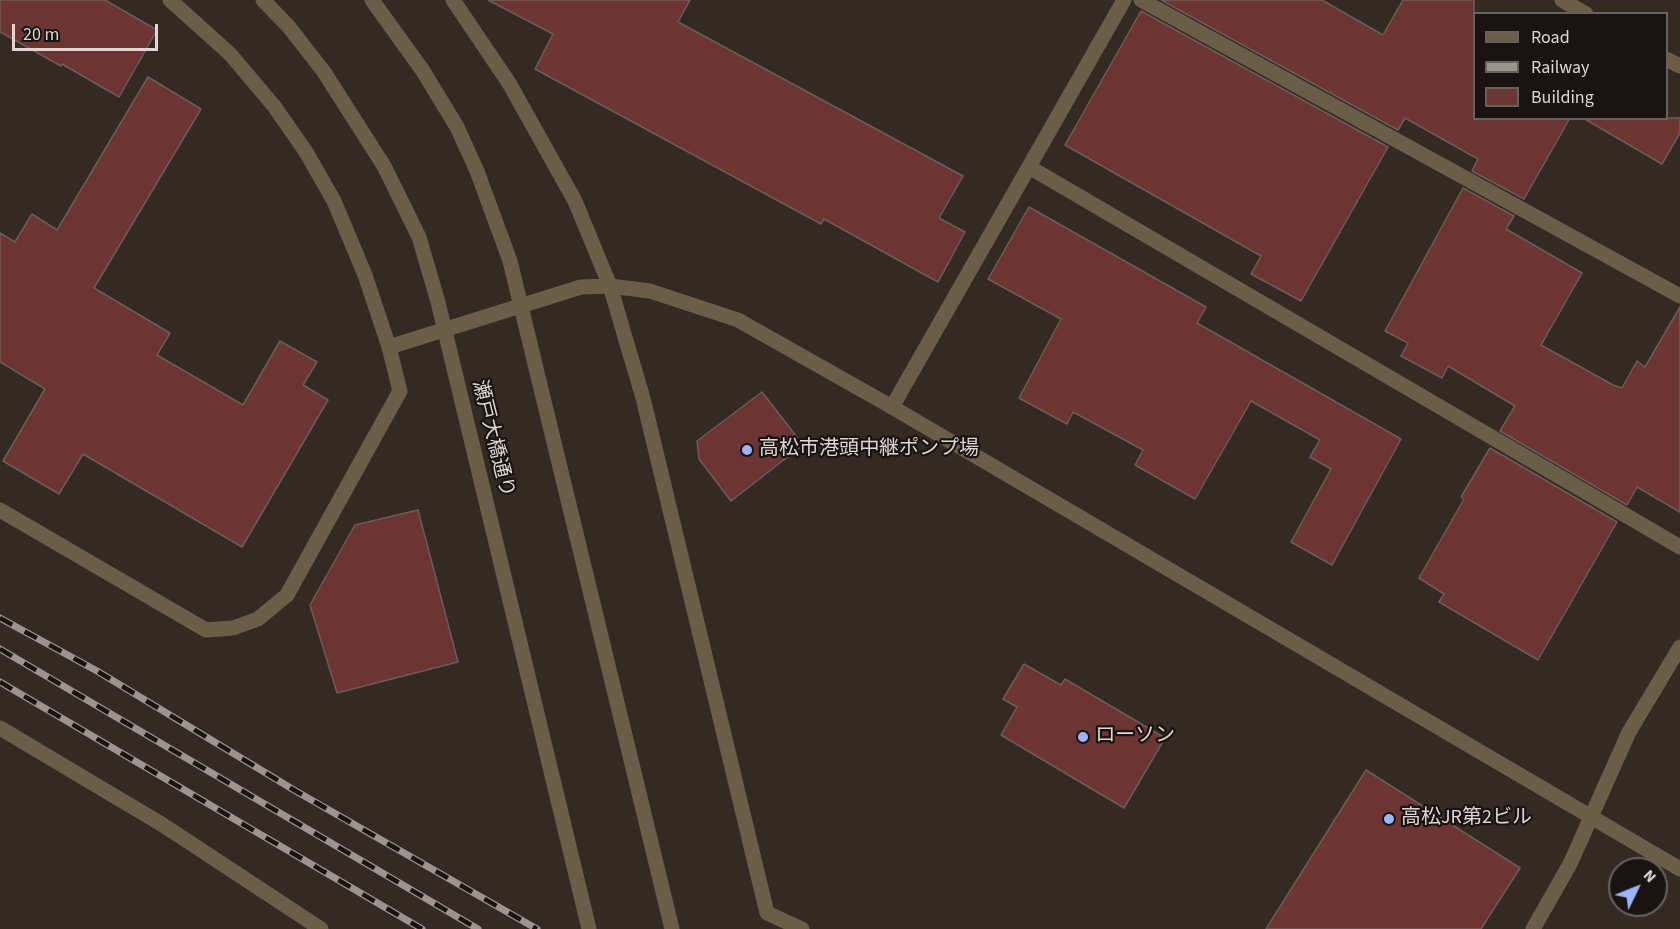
<!DOCTYPE html>
<meta charset="utf-8">
<style>
body{margin:0}
#map{position:relative;width:1680px;height:929px;overflow:hidden;background:#352a23;font-family:"Source Sans 3",sans-serif}
canvas{display:block}
.legend{position:absolute;left:1473px;top:12px;width:195px;height:108px;box-sizing:border-box;background:#191411;border:2px solid #68625e;margin:0;padding:8px 10px;list-style:none;font-size:18px;color:#ded6d2}
.legend li{display:flex;align-items:center;gap:12px;height:30px}
.legend b{width:30px;border:2px solid #68625e}
.north{position:absolute;left:1608px;top:857px;width:60px;height:60px;box-sizing:border-box;background:#191411;border:2px solid #68625e;border-radius:50%;rotate:47deg;font-size:16px;font-weight:700;line-height:24px;text-align:center;color:#ded6d2}
.north::after{content:'';display:block;margin:auto;width:21px;height:27px;background:#9bb5fd;clip-path:polygon(50% 0,100% 100%,50% 72%,0 100%)}
.scale{position:absolute;left:12px;top:24px;width:146px;height:27px;box-sizing:border-box;border:3px solid #ded6d2;border-top:0;padding-left:8px;font-size:18px;line-height:21px;white-space:nowrap;color:#ded6d2;-webkit-text-stroke:4px #191411;paint-order:stroke}
</style>
<div id="map">
<canvas width="1680" height="929"></canvas>
<ul class="legend">
<li><b style="height:8px;background:#6b5e48"></b>Road</li>
<li><b style="height:8px;background:#9d948f"></b>Railway</li>
<li><b style="height:16px;background:#6c3432"></b>Building</li>
</ul>
<div class="north">N</div>
<div class="scale">20 m</div>
</div>
<script>
const ctx = document.querySelector('canvas').getContext('2d');
ctx.lineJoin = 'round';
function paint(path, color) { ctx.fillStyle = color; ctx.fill(path, 'evenodd'); }
const toPath = rows => new Path2D(rows.map(r => 'M' + r).join(''));
function stroke(path, color, width, dash) { ctx.strokeStyle = color; ctx.lineWidth = width; ctx.lineCap = dash ? 'butt' : 'round'; ctx.setLineDash(dash || []); ctx.stroke(path); }
function label(font, color, halo, rows, align = 'center') {
  ctx.font = font + ' "Source Sans 3","Noto Sans JP",sans-serif'; ctx.lineWidth = 4.5; ctx.setLineDash([]); ctx.textBaseline = 'middle'; ctx.strokeStyle = halo; ctx.fillStyle = color; for (const [text, x, y, turn = 0] of rows) {
    ctx.save(); ctx.translate(x, y); ctx.rotate((+turn || 0) * Math.PI / 180); ctx.textAlign = isNaN(turn) ? turn : align; if (halo) ctx.strokeText(text, 0, 0); ctx.fillText(text, 0, 0); ctx.restore();
  }
}
const building = toPath([
 [0,0,105,0,157,30,119,97,62,64,61,66,0,32,0,0],
 [488,0,690,0,678,22,963,176,939,218,965,232,938,282,824,219,821,224,535,69,553,34,488,0],
 [1161,0,1322,0,1383,35,1403,0,1474,0,1474,118,1570,118,1524,199,1472,171,1478,159,1405,118,1398,130,1161,0],
 [1141,11,1388,147,1301,301,1251,274,1261,256,1065,145,1141,11],
 [148,77,201,109,94,288,170,333,157,355,243,405,280,341,317,362,303,385,328,400,242,547,83,454,59,494,3,461,45,389,0,362,0,233,15,242,32,214,57,230,148,77],
 [1583,118,1680,118,1680,133,1662,164,1583,118],
 [1463,188,1514,216,1506,229,1582,273,1541,345,1613,385,1622,388,1637,361,1645,367,1680,307,1680,512,1637,487,1627,505,1500,431,1515,406,1448,366,1442,378,1401,356,1408,343,1385,331,1463,188],
 [1029,207,1206,307,1197,323,1401,439,1332,565,1291,542,1331,469,1310,457,1320,440,1251,401,1195,499,1135,465,1143,450,1073,412,1067,424,1019,398,1061,319,988,279,1029,207],
 [762,392,803,445,731,501,699,459,697,441,762,392],
 [1490,448,1617,522,1538,660,1439,602,1444,594,1419,578,1464,499,1461,497,1490,448],
 [418,510,458,662,337,693,310,605,355,525,418,510],
 [1024,664,1061,685,1065,679,1165,738,1124,808,1001,735,1017,707,1003,699,1024,664],
 [1366,770,1520,868,1481,929,1266,929,1366,770]
]);
const minor = toPath([
 [1141,0,1680,296],
 [1562,0,1586,14],
 [1666,59,1680,66],
 [1029,167,1680,547],
 [389,347,581,287,610,286,575,201,509,83,453,0],
 [892,407,1124,0],
 [0,510,206,630,233,628,258,619,287,595,400,391,389,347,365,275,334,201,306,152,274,106,230,54,170,0],
 [0,728,163,825,321,929]
]);
const tertiary = toPath([
 [263,0,289,27,324,72,384,166],
 [372,0,423,71,457,127],
 [802,929,767,913,643,398,610,286,650,291,738,320,892,407,1680,869],
 [1533,929,1570,864,1629,732,1680,647]
]);
const rail = toPath([
 [0,618,97,671,294,790,537,929],
 [0,649,478,929],
 [0,682,422,929]
]);
const tertiaryBridge = toPath([
 [457,127,477,171,510,261,672,929],
 [384,166,419,237,438,302,589,929]
]);
const markers = [
 [747,450,6,"#9bb5fd"],
 [1083,737,6,"#9bb5fd"],
 [1389,819,6,"#9bb5fd"]
];
const streetNames = [
 ["瀬戸大橋通り",492,439,76]
];
const poiNames = [
 ["高松市港頭中継ポンプ場",759,450],
 ["ローソン",1095,737],
 ["高松JR第2ビル",1401,819]
];
paint(building, '#6c3432');
stroke(building, '#6c5c5b', 1.5);
stroke(minor, '#6b5e48', 15);
stroke(tertiary, '#6b5e48', 15);
stroke(rail, '#9d948f', 7);
stroke(rail, '#191411', 4.5, [14]);
stroke(tertiaryBridge, '#6b5e48', 15);
for (const [x, y, r, color] of markers) { const dot = new Path2D(); dot.arc(x, y, r, 0, 2 * Math.PI); ctx.fillStyle = color; ctx.fill(dot); stroke(dot, '#191411', 2); }
label('20px', '#ded6d2', '#191411', streetNames);
label('20px', '#ded6d2', '#191411', poiNames, 'left');
</script>
